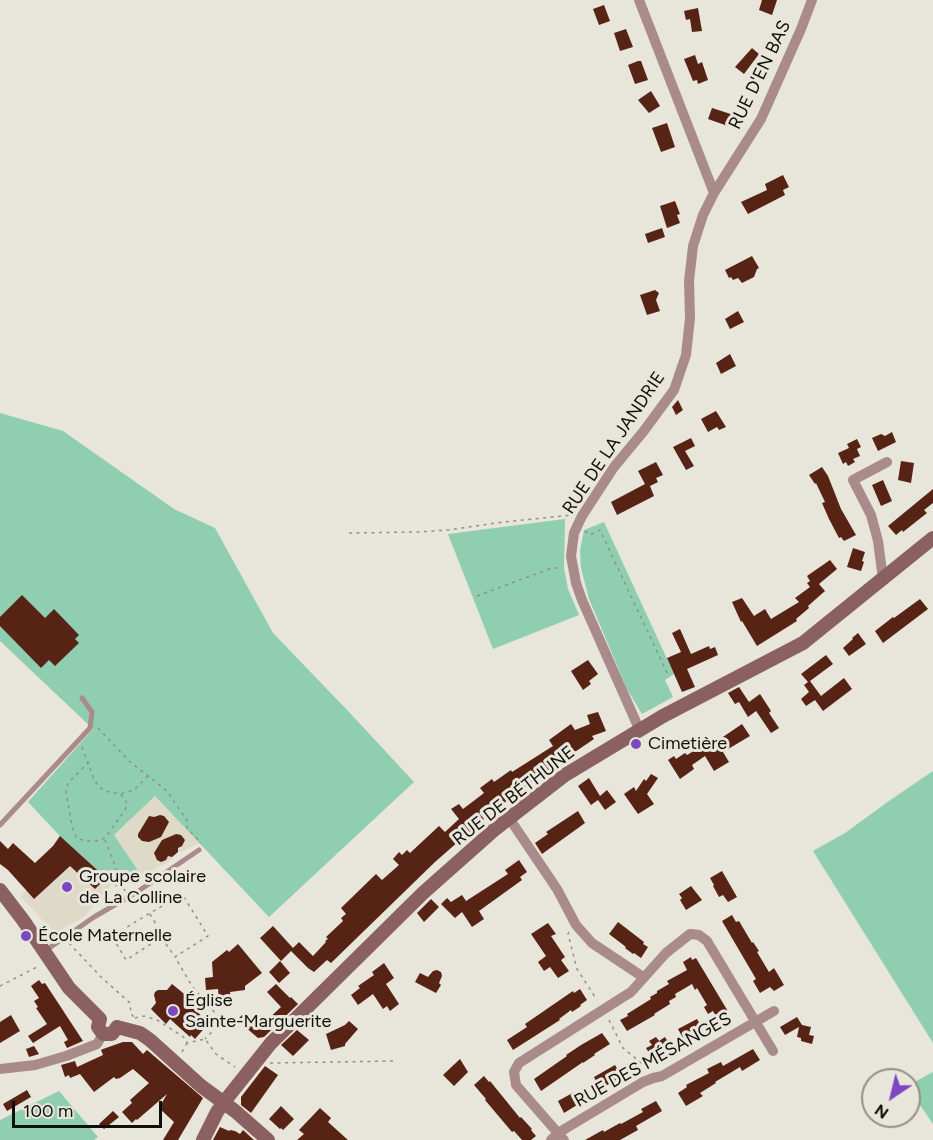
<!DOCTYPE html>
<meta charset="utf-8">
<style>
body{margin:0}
#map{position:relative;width:933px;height:1140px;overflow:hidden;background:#e8e5da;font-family:Figtree,sans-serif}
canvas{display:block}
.north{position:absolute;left:861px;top:1068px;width:60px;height:60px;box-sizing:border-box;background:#e8e5da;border:2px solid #928f87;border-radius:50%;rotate:215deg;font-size:16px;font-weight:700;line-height:24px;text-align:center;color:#100f0b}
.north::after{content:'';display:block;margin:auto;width:21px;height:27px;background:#7c48bf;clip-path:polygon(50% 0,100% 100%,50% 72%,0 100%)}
.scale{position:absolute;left:12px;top:1101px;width:150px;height:27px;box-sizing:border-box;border:3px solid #100f0b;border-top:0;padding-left:8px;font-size:18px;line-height:21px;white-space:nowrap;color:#100f0b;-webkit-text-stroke:4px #e8e5da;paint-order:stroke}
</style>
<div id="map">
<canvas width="933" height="1140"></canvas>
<div class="north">N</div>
<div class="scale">100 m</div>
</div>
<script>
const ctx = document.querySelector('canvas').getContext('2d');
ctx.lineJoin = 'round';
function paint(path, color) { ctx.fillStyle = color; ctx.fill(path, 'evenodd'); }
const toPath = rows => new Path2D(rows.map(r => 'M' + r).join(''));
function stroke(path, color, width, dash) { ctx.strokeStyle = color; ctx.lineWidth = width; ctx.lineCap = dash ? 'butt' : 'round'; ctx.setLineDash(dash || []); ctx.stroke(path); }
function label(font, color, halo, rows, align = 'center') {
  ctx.font = font + ' Figtree,sans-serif'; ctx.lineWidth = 6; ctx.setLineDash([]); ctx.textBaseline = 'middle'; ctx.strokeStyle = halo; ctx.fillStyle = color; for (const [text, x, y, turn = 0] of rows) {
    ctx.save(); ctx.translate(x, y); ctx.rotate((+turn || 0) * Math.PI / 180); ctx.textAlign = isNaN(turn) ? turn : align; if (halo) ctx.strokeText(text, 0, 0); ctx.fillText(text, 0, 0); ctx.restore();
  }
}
const built = toPath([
 [155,796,199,843,182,852,178,852,171,860,142,877,114,835],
 [60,836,113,883,84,917,55,933,20,896,26,890,17,880,52,847]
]);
const green = toPath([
 [0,413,63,431,174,509,215,528,273,633,349,712,414,782,269,917,155,796,114,835,139,872,116,887,60,836,28,802,93,729,0,641],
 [565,519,564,568,568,589,579,615,493,649,448,534],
 [604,522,674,674,665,680,673,697,642,714,627,689,589,599,581,568,580,551,584,530],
 [933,771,933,1043,813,851,845,833,889,801],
 [933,1072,933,1124,909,1089,909,1085],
 [59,1091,98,1137,94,1140,0,1140,0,1120]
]);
const building = toPath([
 [762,0,777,0,772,15,759,10],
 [604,5,610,21,599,25,593,9],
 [698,8,702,31,692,32,690,19,686,20,684,11],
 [626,29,633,47,620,51,614,33],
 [752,48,759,54,744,74,735,67],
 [695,55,698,64,702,62,708,80,698,84,697,80,693,81,684,59],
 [638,61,641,61,648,80,635,84,628,65],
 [651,91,660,106,649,113,638,100],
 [712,108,743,118,739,130,708,119],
 [667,123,675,147,661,152,652,128],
 [783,175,789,187,783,190,785,195,748,214,741,202,767,190,765,184],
 [675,201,680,214,677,215,680,223,667,228,660,206],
 [662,228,665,237,648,243,645,234],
 [752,256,759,268,757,269,754,277,742,283,738,278,733,280,731,277,729,278,725,270],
 [655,290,659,293,656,300,660,311,647,315,640,295],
 [738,311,744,322,730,329,725,319],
 [730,354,736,366,721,374,716,363],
 [678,400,683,410,676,415,672,407],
 [716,411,726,427,719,430,717,427,708,432,701,419],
 [892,432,896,442,878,451,872,438,881,434,885,436],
 [691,438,695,446,685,451,694,466,686,470,673,447],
 [857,439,861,447,857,449,860,456,853,459,855,462,848,466,846,462,843,464,838,453,849,448,847,444],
 [901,461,914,463,911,483,898,480],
 [656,462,663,475,656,478,658,482,650,486,654,496,617,515,611,502,645,484,638,471],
 [822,467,828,476,841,509,856,535,844,541,841,537,839,538,829,519,822,503,825,502,816,483,815,484,809,475],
 [883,480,892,501,881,506,872,485],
 [933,489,933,503,924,510,927,513,903,532,902,530,896,535,888,526],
 [853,548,865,552,862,561,864,562,861,571,847,567],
 [830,560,837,569,819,584,825,591,808,606,809,608,796,619,797,621,757,646,742,621,741,622,732,602,742,598,754,616,765,609,771,619,799,602,795,598,810,587,807,583,810,581,807,576],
 [22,595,45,618,54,609,79,635,75,639,79,643,55,666,49,660,41,668,0,626,0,617],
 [920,599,928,609,883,643,875,631,893,617,894,618],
 [680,629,691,654,709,646,710,649,715,647,718,655,687,669,695,687,682,692,667,658,681,652,672,633],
 [858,633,866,644,849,656,843,648,853,639,852,638],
 [826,655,833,664,810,681,821,696,844,678,852,689,823,711,815,700,806,706,801,699,809,692,804,685,808,682,801,674],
 [588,660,598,674,589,681,591,684,583,690,571,671],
 [739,687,749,702,760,694,771,711,769,713,779,728,771,733,756,711,748,717,739,702,735,704,728,693],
 [598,712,606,731,592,736,594,739,544,773,496,809,492,803,479,813,484,819,435,862,331,963,327,960,314,972,308,968,291,951,281,961,260,938,273,926,293,948,299,942,313,956,326,942,325,941,328,939,326,937,343,921,341,918,346,914,341,908,376,874,382,880,399,865,393,859,399,852,402,855,407,850,410,853,439,826,445,832,459,819,451,809,459,804,463,809,484,793,480,788,492,779,494,782,511,770,512,772,553,746,549,740,571,724,575,730,590,724,587,715],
 [742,724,750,736,723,752,729,762,714,771,705,756,692,765,694,769,680,779,668,760,674,756,676,759,685,753,687,755,712,740,714,743],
 [651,774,658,778,647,794,654,804,638,814,624,794,634,787,636,791,644,779,646,781],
 [589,778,600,796,607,790,616,802,605,810,598,800,591,805,578,786],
 [578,811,585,823,542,854,535,843,548,834,546,832],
 [160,815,164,816,169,822,161,837,149,842,142,841,138,837,138,834,149,816,154,817],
 [176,834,181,835,185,840,182,846,178,848,178,852,172,857,168,856,166,860,161,862,157,860,154,853,162,840],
 [60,836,106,878,95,889,70,866,34,899,8,870,0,864,0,841,8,849,13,843,35,863,53,846],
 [519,860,527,872,520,877,522,880,479,911,484,919,472,927,462,912,455,918,441,904,447,898,451,902,462,895,466,901,508,874,505,870],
 [722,871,737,897,728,902,723,895,719,897,713,886,714,885,710,878],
 [691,886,702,900,686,910,680,900,682,898,679,894],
 [431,899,439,907,424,922,417,913],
 [732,915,736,922,739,921,752,943,753,942,759,951,757,952,769,972,774,968,784,985,774,991,770,987,760,993,753,981,756,979,722,921],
 [618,922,644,942,643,944,648,947,641,958,634,953,633,954,625,948,626,947,609,934],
 [548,923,556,934,551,936,565,957,561,960,569,971,558,978,550,967,544,971,538,962,546,956,531,934],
 [238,944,262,973,245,986,245,990,230,992,231,1000,219,1001,218,989,206,990,205,978,213,977,212,962,227,950,229,952],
 [691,957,692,960,696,958,729,1013,718,1020,713,1011,708,1014,704,1007,707,1005,697,988,695,990,692,984,675,994,676,997,669,1001,670,1004,654,1014,655,1015,627,1031,620,1020,628,1016,627,1014,651,999,650,997,657,993,657,991,669,984,667,981,687,970,683,962],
 [280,961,290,973,279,983,269,972],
 [384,963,394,978,386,984,399,1004,390,1011,387,1006,383,1009,373,994,358,1005,351,995,360,988,358,986,374,975,372,972],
 [437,970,441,972,442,976,439,983,441,985,436,993,415,982,420,973,428,977,433,971],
 [39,980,42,984,45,983,83,1041,67,1048,64,1042,68,1040,60,1026,33,1043,28,1036,47,1024,36,1008,38,1007,34,1001,39,998,31,986],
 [172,984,188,997,185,1001,205,1019,204,1021,208,1024,195,1039,191,1035,190,1037,170,1019,166,1024,151,1009,156,1003,154,995,155,992,158,990,167,990],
 [276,984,290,998,291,997,298,1004,264,1037,258,1038,237,1020,243,1014,254,1027,255,1025,257,1026,264,1019,266,1021,281,1007,267,992],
 [580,989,587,1000,580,1005,581,1006,572,1012,571,1010,559,1019,560,1020,513,1050,507,1040,527,1027,525,1024,573,991,574,993],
 [11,1015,20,1031,0,1043,0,1022],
 [797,1017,802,1025,811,1027,809,1035,814,1036,812,1044,801,1041,801,1038,797,1037,799,1027,785,1035,780,1027],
 [697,1019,703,1030,684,1040,678,1029],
 [349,1021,358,1029,345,1044,345,1046,331,1050,326,1034,345,1025],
 [297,1030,309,1040,293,1056,281,1045],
 [602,1033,610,1044,594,1054,595,1055,583,1063,583,1062,541,1091,534,1079,567,1056,566,1055,581,1045],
 [656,1037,659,1041,665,1037,673,1051,654,1061,646,1048,652,1045,649,1041],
 [123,1042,132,1042,143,1054,147,1050,203,1098,178,1140,163,1140,174,1122,159,1108,167,1094,137,1120,136,1119,132,1123,122,1112,132,1103,130,1100,149,1083,133,1069,120,1078,116,1079,114,1077,94,1092,80,1074,70,1078,69,1075,65,1077,61,1065,75,1061,77,1067,103,1055,101,1050,103,1049],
 [34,1046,39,1054,29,1057,26,1049],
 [753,1049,760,1060,742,1071,740,1067,715,1082,716,1083,700,1093,703,1096,686,1106,678,1093,687,1087,686,1085,709,1073,707,1069,721,1062,723,1066],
 [460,1059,468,1072,454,1086,443,1075],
 [615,1065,622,1077,600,1089,594,1077],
 [265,1066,278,1075,251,1113,241,1105,241,1097],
 [484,1076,489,1082,490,1081,520,1118,521,1117,532,1129,531,1130,536,1136,531,1140,522,1140,514,1131,512,1132,485,1100,486,1099,474,1085],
 [27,1090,31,1097,7,1111,3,1104],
 [576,1091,582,1102,564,1113,558,1101],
 [656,1101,662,1111,636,1126,638,1130,620,1140,585,1140,603,1130,604,1132,620,1123,621,1124,643,1112,641,1109],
 [281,1106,294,1119,283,1130,281,1128,280,1129,269,1119],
 [320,1108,331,1118,328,1122,348,1140,297,1140,304,1134,299,1130],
 [113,1111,119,1117,104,1129,99,1124],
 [220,1127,229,1131,230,1130,235,1131,240,1134,243,1130,254,1140,213,1140]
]);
const path = toPath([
 [585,531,590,535,600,530,669,677],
 [349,533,418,532,448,530,503,522,572,515],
 [477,596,549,569,562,567],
 [98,728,129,761,167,791,188,822,187,828,201,843],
 [82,747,94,779,99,787,105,791,120,794,134,790,148,776],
 [89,762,68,783,66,792,73,831,77,838,85,841,96,841,105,838,125,810,127,803,124,798,120,794],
 [105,840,125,891],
 [150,914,160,931],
 '157 938a6 6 0 1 1 12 0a6 6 0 1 1-12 0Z',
 [569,932,568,934,577,969,597,1000],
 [157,940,126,960,112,936,182,894,208,936,175,957,192,986,222,1021,205,1039],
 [69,943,100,976,130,1003,131,1014,136,1019],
 [166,944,175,957],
 [0,986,39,966],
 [135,1018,144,1016,157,1020,182,1036,186,1039,187,1043,205,1039,216,1054,235,1067],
 [609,1020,623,1048,645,1066,647,1070],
 [182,1052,187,1043],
 [270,1063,397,1061]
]);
const lane = toPath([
 [0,825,90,728,92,712,82,698],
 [45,951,94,917,137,892,199,850]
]);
const street = toPath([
 [639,0,714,193,703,215,693,246,689,281,690,318,686,355,674,390,643,432,614,467,582,516,574,533,571,556,576,583,582,600,640,731],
 [714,193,761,119,801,29,812,0],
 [883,579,878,541,871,515,853,480,887,462],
 [509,818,557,889,576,925,592,943,643,977],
 [0,1069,35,1065,66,1056,97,1044,103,1034],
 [551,1140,558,1133,643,1082,653,1078,662,1076,774,1011],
 [564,1140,516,1085,514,1072,519,1063,631,992,666,953,690,934,699,935,707,941,773,1051]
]);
const secondary = toPath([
 [0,890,23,920,69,988,100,1019],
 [100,1019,98,1027,103,1034,112,1034,117,1027],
 [117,1027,140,1033,150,1040,201,1086,235,1111,268,1140],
 [203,1140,217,1112,224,1102,271,1043,423,893,494,830,565,775,663,716,803,643,933,538]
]);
const markers = [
 [636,744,6,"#7c48bf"],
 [67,887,6,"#7c48bf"],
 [26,936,6,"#7c48bf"],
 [173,1011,6,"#7c48bf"]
];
const streetNames = [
 ["RUE D'EN BAS",760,75,-64],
 ["RUE DE LA JANDRIE",614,443,-56],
 ["RUE DE BÉTHUNE",514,796,-38],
 ["RUE DES MÉSANGES",653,1060,-29]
];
const poiNames = [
 ["Cimetière",648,744],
 ["Groupe scolaire",79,877],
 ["de La Colline",79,898],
 ["École Maternelle",38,936],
 ["Église",185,1001],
 ["Sainte-Marguerite",185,1022]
];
paint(built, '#dfd9c7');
paint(green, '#8fceb0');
paint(building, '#572315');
stroke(path, '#929088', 1.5, [3, 4.5]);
stroke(lane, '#a98b8b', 5);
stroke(street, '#a98b8b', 10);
stroke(secondary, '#8b6060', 14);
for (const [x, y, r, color] of markers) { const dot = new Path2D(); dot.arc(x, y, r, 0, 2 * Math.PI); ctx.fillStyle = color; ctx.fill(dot); stroke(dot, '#e8e5da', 2); }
label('18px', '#100f0b', '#e8e5da', streetNames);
label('18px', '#100f0b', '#e8e5da', poiNames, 'left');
</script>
